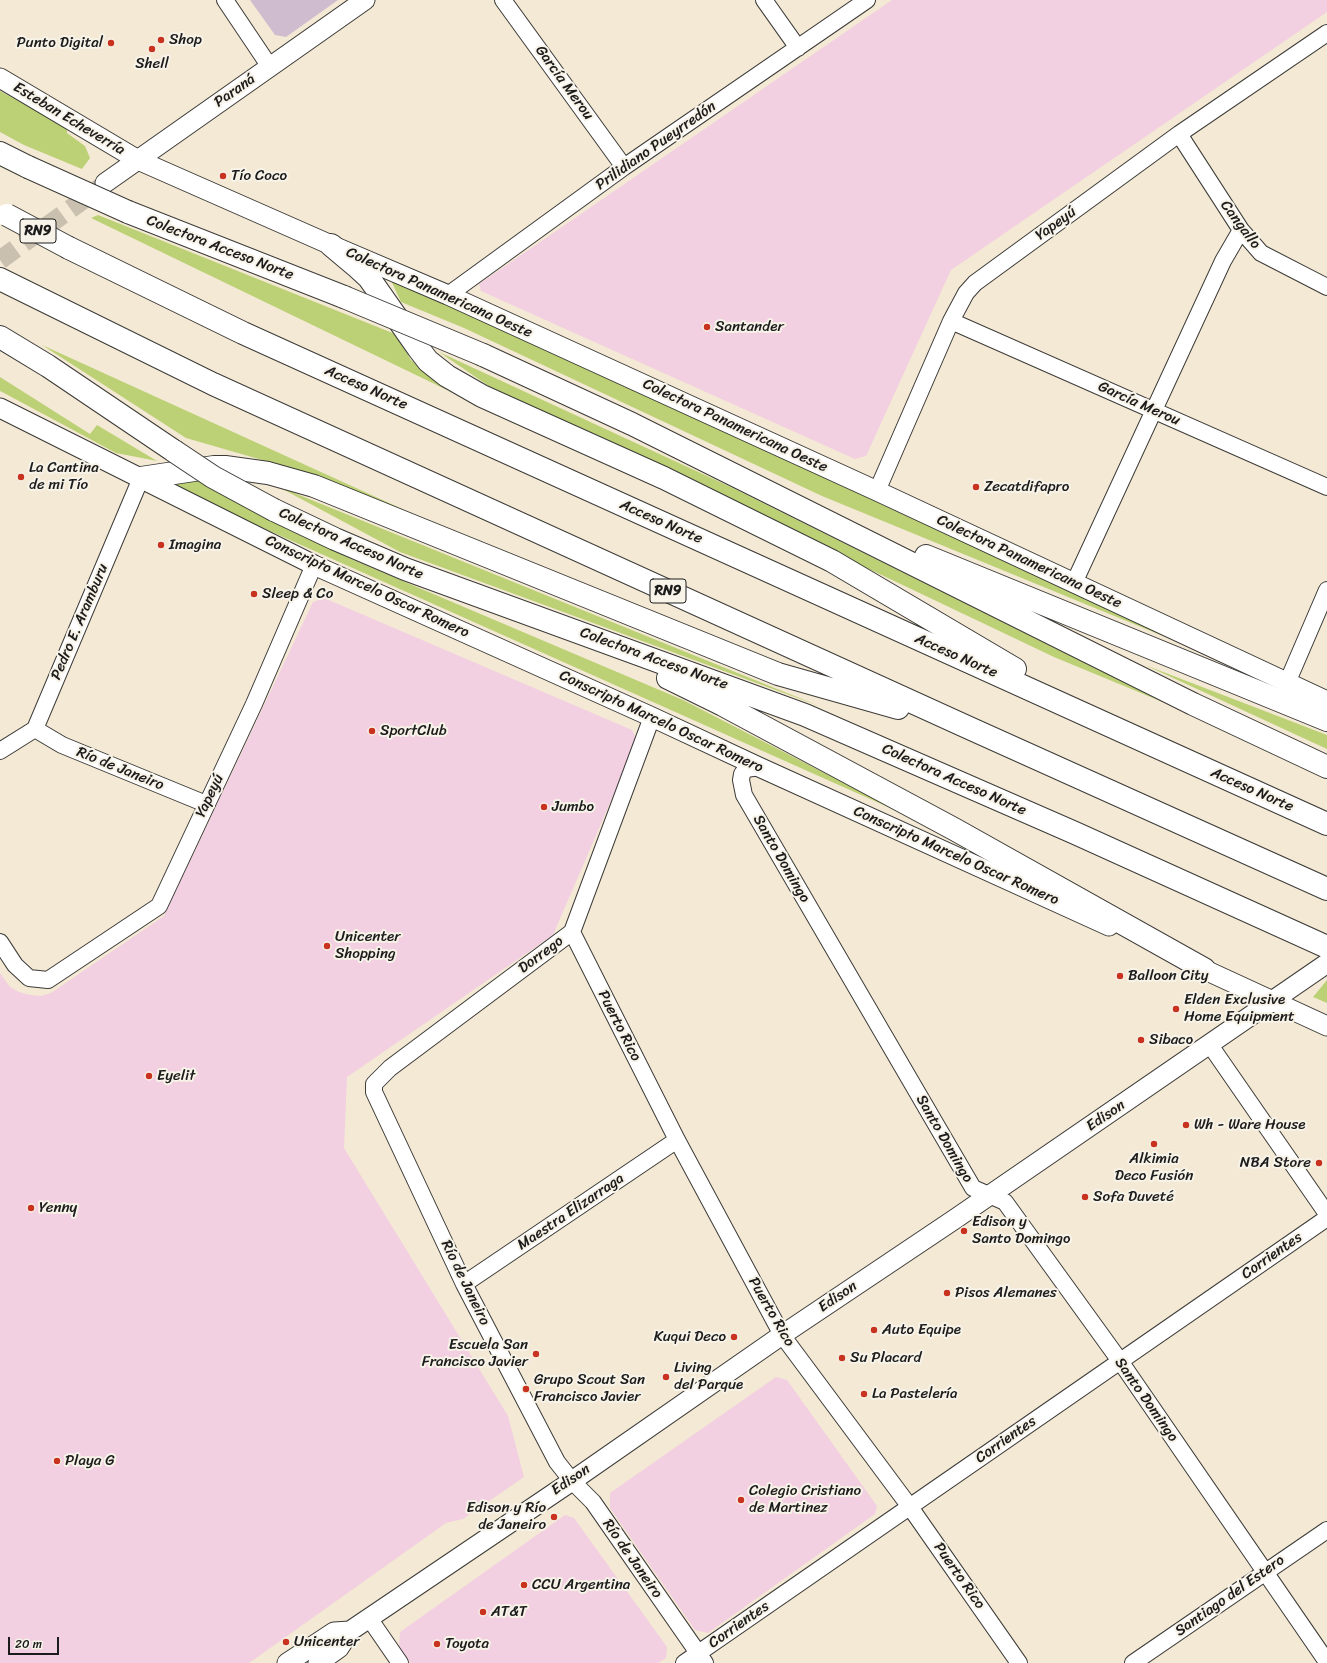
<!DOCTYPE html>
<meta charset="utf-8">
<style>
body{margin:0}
#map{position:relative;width:1327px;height:1663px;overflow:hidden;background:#f4e9d4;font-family:Sriracha,sans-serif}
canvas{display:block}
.scale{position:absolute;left:8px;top:1637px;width:51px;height:18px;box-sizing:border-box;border:2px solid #1c1c1c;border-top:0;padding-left:5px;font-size:12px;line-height:14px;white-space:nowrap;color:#1c1c1c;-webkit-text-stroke:3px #f7f3e8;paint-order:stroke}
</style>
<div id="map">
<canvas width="1327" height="1663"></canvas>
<div class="scale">20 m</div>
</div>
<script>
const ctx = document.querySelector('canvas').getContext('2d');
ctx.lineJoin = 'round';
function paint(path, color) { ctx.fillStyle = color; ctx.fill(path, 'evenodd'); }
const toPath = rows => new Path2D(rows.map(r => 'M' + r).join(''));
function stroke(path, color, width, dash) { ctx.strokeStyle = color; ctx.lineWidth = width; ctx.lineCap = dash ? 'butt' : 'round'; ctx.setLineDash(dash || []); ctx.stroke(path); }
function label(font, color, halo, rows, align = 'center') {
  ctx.font = font + ' Sriracha,sans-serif'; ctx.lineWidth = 4; ctx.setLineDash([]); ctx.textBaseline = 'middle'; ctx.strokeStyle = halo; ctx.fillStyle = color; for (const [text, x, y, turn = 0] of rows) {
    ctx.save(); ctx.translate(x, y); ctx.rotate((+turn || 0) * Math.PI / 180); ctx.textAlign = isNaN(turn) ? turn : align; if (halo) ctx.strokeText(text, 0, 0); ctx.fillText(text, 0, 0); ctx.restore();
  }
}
const built = toPath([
 [892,0,1327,0,1327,12,951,270,866,456,855,459,481,291,479,284],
 [324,598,632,730,637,740,553,935,347,1077,344,1148,508,1416,524,1477,463,1519,446,1523,249,1663,0,1663,0,973,10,987,19,992,30,995,41,996,51,993,164,916,313,602],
 [776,1377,787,1380,877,1506,875,1514,708,1633,695,1630,610,1508,610,1493],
 [565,1515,574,1518,667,1647,666,1658,658,1663,410,1663,399,1647,400,1632]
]);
const industrial = toPath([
 [250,0,338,0,286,37,275,35]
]);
const green = toPath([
 [0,91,67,127,67,133,85,146,90,158,82,169,24,145,0,132],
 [98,215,395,334,411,360,447,390,91,218],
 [388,274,937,530,1258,675,822,496,464,328,401,302],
 [42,345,422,518,276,464,186,438],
 [439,352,733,488,1165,703,1054,657,499,393],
 [0,377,90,434,97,425,157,461,116,453,4,393,0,391],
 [188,476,351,559,683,700,906,815,169,486],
 [277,486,819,706,400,552],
 [1145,665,1327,735,1327,749],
 [1327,980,1327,1003,1313,997]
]);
const tertiaryTunnel = toPath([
 [0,260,101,187]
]);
const minor = toPath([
 [225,0,270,67],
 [503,0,624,167],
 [764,0,798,48],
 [1179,134,1241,230,1261,253,1327,287],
 [448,295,624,167,867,0],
 [951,321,1327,487],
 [877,491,951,321,966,293,975,283,1179,134,1327,33],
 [1074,583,1223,261,1241,230],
 [1287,683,1327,590],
 [652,717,572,932,390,1068,374,1084,374,1092,464,1284,557,1462,572,1481,593,1502,705,1663],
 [35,729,62,745,206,804],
 [0,751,35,729,141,478],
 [759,767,746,769,742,774,741,780,744,795,973,1188,1005,1202,1120,1361,1327,1662],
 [572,932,677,1140,782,1335,910,1507,1019,1663],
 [0,942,15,965,29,978,48,980,159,906,254,704,314,565],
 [1210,1045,1327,1214],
 [464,1284,677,1140],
 [369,1618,400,1663],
 [684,1663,1327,1218],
 [1133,1663,1327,1530]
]);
const tertiary = toPath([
 [0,78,138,160,331,245,448,295,877,491,1327,701],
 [105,183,365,0],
 [0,408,314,565,652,717,759,767,1109,926],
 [1190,963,1327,1026],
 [287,1663,334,1632,350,1631],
 [318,1663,339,1648,350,1631,572,1481,782,1335,955,1219,1326,964]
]);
const motorway = toPath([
 [0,153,28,167],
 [128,212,344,297],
 [331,245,356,266,369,278,418,348,428,361,447,376,482,396,664,478,832,561,1015,669],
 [69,248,243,333,1327,824],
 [0,279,213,384,967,727,1327,889],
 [0,337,48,366,174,451],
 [483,355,632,424,1193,704,1327,767],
 [141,478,214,467,225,467,268,473,314,486,778,674,898,708],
 [274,510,335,539,405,569,805,715,1075,833,1327,947],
 [926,556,1327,720],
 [668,678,723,705,954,829,1204,969]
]);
const motorwayBridge = toPath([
 [28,167,128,212],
 [7,215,69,248],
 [344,297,483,355],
 [174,451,213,477,274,510]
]);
const markers = [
 [161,40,4,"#c8321e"],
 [111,43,4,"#c8321e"],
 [152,49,4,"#c8321e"],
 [223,176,4,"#c8321e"],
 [707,327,4,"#c8321e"],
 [21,477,4,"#c8321e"],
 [976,487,4,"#c8321e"],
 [161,545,4,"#c8321e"],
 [254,594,4,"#c8321e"],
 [372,731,4,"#c8321e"],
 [544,807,4,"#c8321e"],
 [327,946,4,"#c8321e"],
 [1120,976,4,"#c8321e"],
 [1176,1009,4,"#c8321e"],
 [1141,1040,4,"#c8321e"],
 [149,1076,4,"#c8321e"],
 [1186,1125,4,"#c8321e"],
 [1154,1144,4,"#c8321e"],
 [1319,1163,4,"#c8321e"],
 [1085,1197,4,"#c8321e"],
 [31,1208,4,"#c8321e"],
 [964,1231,4,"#c8321e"],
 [947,1293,4,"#c8321e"],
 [874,1330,4,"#c8321e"],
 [734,1337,4,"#c8321e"],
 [536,1354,4,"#c8321e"],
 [842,1358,4,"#c8321e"],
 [666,1377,4,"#c8321e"],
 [526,1389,4,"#c8321e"],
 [864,1394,4,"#c8321e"],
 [57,1461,4,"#c8321e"],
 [741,1500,4,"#c8321e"],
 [554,1517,4,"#c8321e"],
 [524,1585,4,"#c8321e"],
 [483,1612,4,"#c8321e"],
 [286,1642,4,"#c8321e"],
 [437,1644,4,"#c8321e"]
];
const shields = [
 [38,231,36],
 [668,591,36]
];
const shieldNames = [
 ["RN9",38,231],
 ["RN9",668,591]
];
const poiNames = [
 ["Shop",169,40],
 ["Punto Digital",103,43,"right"],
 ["Shell",152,64,"center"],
 ["Tío Coco",231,176],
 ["Santander",715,327],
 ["La Cantina",29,468],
 ["de mi Tío",29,485],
 ["Zecatdifapro",984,487],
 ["Imagina",169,545],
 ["Sleep & Co",262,594],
 ["SportClub",380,731],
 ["Jumbo",552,807],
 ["Unicenter",335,937],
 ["Shopping",335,954],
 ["Balloon City",1128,976],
 ["Elden Exclusive",1184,1000],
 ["Home Equipment",1184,1017],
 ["Sibaco",1149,1040],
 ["Eyelit",157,1076],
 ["Wh - Ware House",1194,1125],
 ["Alkimia",1154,1159,"center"],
 ["Deco Fusión",1154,1176,"center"],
 ["NBA Store",1311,1163,"right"],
 ["Sofa Duveté",1093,1197],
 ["Yenny",39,1208],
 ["Edison y",972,1222],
 ["Santo Domingo",972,1239],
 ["Pisos Alemanes",955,1293],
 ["Auto Equipe",882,1330],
 ["Kuqui Deco",726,1337,"right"],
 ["Escuela San",528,1345,"right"],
 ["Francisco Javier",528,1362,"right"],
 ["Su Placard",850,1358],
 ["Living",674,1368],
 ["del Parque",674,1385],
 ["Grupo Scout San",534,1380],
 ["Francisco Javier",534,1397],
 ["La Pastelería",872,1394],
 ["Playa G",65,1461],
 ["Colegio Cristiano",749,1491],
 ["de Martinez",749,1508],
 ["Edison y Río",546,1508,"right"],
 ["de Janeiro",546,1525,"right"],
 ["CCU Argentina",532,1585],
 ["AT&T",491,1612],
 ["Unicenter",294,1642],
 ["Toyota",445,1644]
];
const streetNames = [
 ["García Merou",564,83,54],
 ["Paraná",235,91,-35],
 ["Esteban Echeverría",69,119,31],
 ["Prilidiano Pueyrredón",656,146,-35],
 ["Yapeyú",1056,224,-36],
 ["Cangallo",1240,225,53],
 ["Colectora Acceso Norte",220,248,21],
 ["Colectora Panamericana Oeste",439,293,24],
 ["Acceso Norte",366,388,24],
 ["García Merou",1139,404,24],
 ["Colectora Panamericana Oeste",735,426,25],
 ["Acceso Norte",661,522,24],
 ["Colectora Acceso Norte",351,544,24],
 ["Colectora Panamericana Oeste",1029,562,25],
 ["Conscripto Marcelo Oscar Romero",367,587,25],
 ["Pedro E. Aramburu",80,622,-67],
 ["Acceso Norte",956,656,24],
 ["Colectora Acceso Norte",654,659,20],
 ["Conscripto Marcelo Oscar Romero",661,722,25],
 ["Río de Janeiro",120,769,22],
 ["Colectora Acceso Norte",954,780,24],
 ["Acceso Norte",1252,790,24],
 ["Yapeyú",210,796,-65],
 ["Conscripto Marcelo Oscar Romero",956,856,24],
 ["Santo Domingo",781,859,60],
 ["Dorrego",541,955,-37],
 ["Puerto Rico",619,1026,63],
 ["Edison",1106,1116,-34],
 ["Santo Domingo",944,1139,60],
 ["Maestra Elizarraga",571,1212,-34],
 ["Corrientes",1272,1256,-35],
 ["Río de Janeiro",465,1283,64],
 ["Edison",838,1297,-34],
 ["Puerto Rico",771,1312,60],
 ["Santo Domingo",1146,1400,55],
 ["Corrientes",1006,1440,-35],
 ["Edison",571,1480,-34],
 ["Río de Janeiro",632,1559,55],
 ["Puerto Rico",959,1576,55],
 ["Santiago del Estero",1230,1596,-35],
 ["Corrientes",739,1625,-35]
];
paint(built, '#f2cfe1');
paint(industrial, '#cfbdcf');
paint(green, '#bcd175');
stroke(tertiaryTunnel, '#c9c0af', 19, [19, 10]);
stroke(minor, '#3c3b38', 18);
stroke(tertiary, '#3c3b38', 21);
stroke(motorway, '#3c3b38', 24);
stroke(minor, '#fff', 16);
stroke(tertiary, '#fff', 19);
stroke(motorway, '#fff', 22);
stroke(motorwayBridge, '#3c3b38', 24, []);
stroke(motorwayBridge, '#fff', 22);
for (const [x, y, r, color] of markers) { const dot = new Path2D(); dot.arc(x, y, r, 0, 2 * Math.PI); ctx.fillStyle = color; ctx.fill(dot); stroke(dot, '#f7f3e8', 1.5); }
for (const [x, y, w] of shields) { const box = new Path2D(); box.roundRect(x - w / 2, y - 12, w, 24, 3); ctx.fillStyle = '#f7f3e8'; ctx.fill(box); stroke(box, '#1c1c1c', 1); }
label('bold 14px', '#1c1c1c', null, shieldNames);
label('15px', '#1c1c1c', '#f7f3e8', poiNames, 'left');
label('15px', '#1c1c1c', '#f7f3e8', streetNames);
</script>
